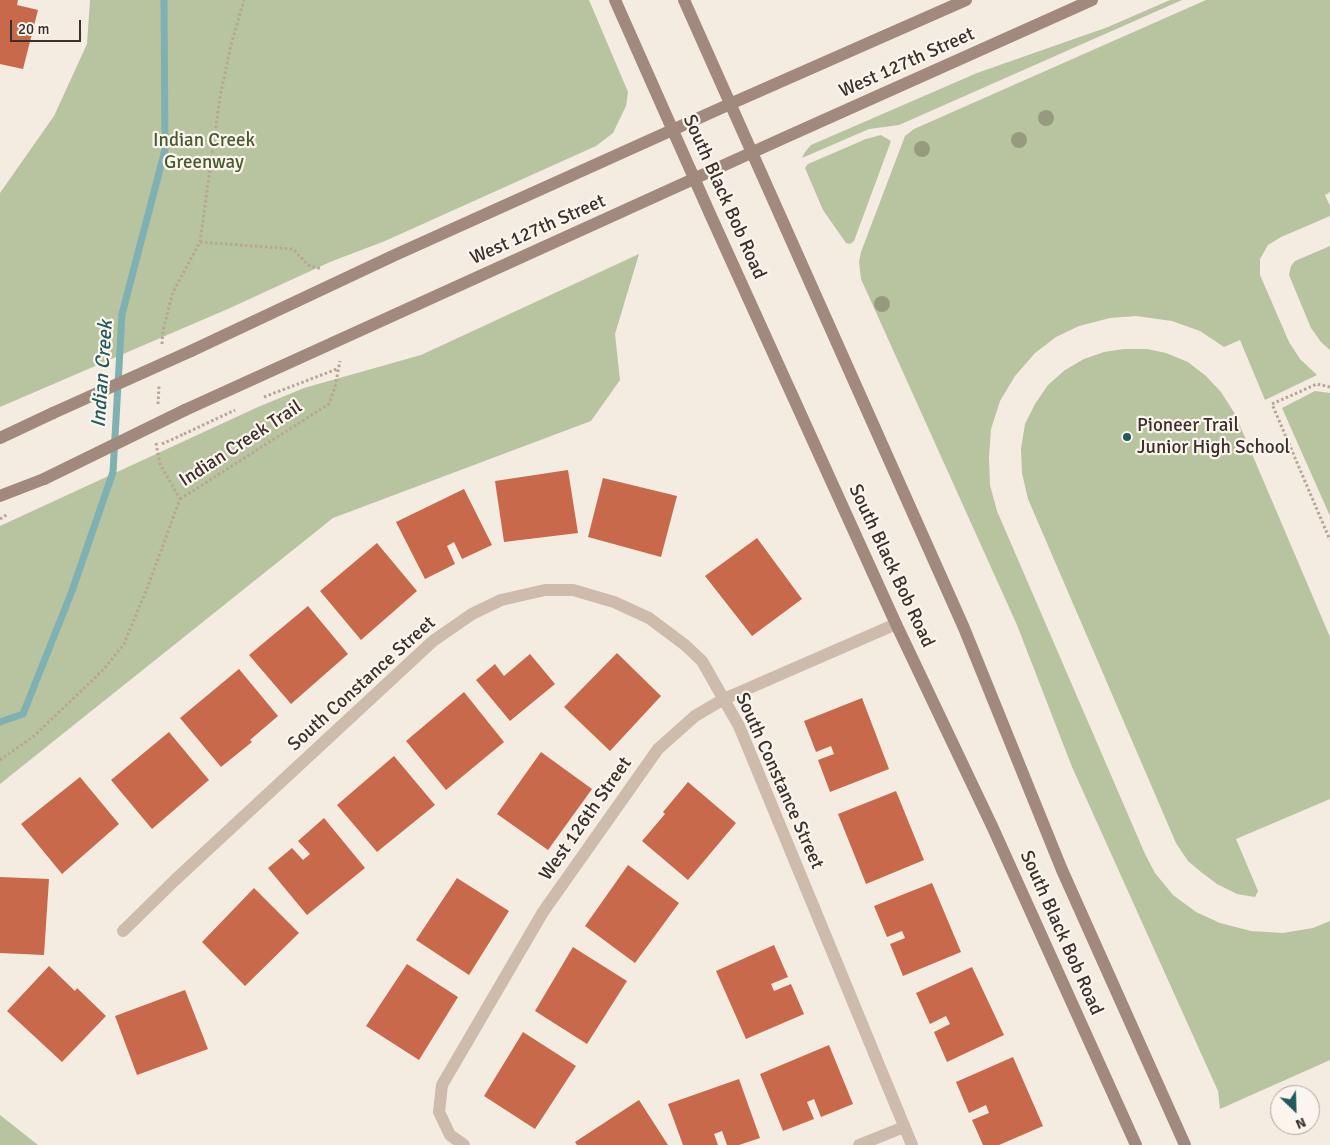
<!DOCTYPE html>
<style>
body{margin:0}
#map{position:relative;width:1330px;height:1145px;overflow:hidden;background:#f4ebe1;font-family:Signika,sans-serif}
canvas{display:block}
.north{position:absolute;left:1270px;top:1085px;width:50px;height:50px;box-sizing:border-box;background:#fbf5ee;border:1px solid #aea6a0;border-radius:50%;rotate:156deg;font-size:14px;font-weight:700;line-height:20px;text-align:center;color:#3b302b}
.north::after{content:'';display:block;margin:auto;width:18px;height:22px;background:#1f5a5e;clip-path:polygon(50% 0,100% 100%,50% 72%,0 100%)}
.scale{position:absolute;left:10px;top:20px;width:71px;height:22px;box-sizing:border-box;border:2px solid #3b302b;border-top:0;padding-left:6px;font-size:15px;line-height:18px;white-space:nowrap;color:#3b302b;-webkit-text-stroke:4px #fbf5ee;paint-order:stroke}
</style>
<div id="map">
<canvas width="1330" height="1145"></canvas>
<div class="north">N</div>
<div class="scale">20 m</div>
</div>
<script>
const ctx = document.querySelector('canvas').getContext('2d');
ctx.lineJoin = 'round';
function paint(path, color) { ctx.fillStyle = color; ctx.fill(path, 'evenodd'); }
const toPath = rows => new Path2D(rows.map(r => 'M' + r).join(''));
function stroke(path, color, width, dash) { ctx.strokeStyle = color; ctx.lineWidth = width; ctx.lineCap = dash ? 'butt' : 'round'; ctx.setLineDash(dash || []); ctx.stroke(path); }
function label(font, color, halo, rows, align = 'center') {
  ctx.font = font + ' Signika,sans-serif'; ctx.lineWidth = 4.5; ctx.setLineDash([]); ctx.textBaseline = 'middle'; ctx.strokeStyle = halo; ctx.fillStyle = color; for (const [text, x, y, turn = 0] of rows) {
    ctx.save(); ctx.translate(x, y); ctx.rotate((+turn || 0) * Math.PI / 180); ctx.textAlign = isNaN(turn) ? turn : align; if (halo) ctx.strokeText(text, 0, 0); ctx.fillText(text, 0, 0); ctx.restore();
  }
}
const green = toPath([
 [90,0,589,0,628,92,626,106,613,133,596,146,385,241,330,262,230,308,0,407,0,193,54,116,87,44],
 [1170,0,1182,0,899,125,869,129,802,158,805,152,811,145,977,73,1108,27],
 [1206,0,1330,0,1330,192,1325,195,1330,206,1330,216,1281,237,1268,245,1260,259,1260,275,1289,342,1300,359,1317,375,1265,400,1240,340,1224,347,1200,331,1172,321,1136,316,1110,318,1079,326,1056,337,1035,353,1015,376,1000,401,991,429,989,457,990,485,997,511,1145,854,1155,873,1173,895,1196,912,1220,923,1251,931,1283,933,1313,928,1330,921,1330,1060,1220,1109,1218,1091,1072,767,1017,625,861,279,859,262,861,252,905,136,914,129],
 [881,135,891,141,854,241,850,244,846,243,823,210,805,168,808,164,866,139],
 [1330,246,1330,350,1321,342,1311,328,1289,275,1291,266,1295,261],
 [639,254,615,334,620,380,591,421,333,518,0,784,0,526,258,407,304,388,421,355],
 [1124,349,1147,349,1166,353,1188,362,1206,376,1221,392,1235,414,1330,637,1330,799,1236,839,1258,891,1255,897,1237,894,1217,884,1201,872,1188,861,1176,843,1028,499,1022,473,1021,449,1025,424,1035,404,1048,385,1065,370,1084,359,1104,352],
 [1315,391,1330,393,1330,516,1282,408],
 [0,1115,38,1145,0,1145]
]);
const stream = toPath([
 [0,722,23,714,72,591,113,472,122,314,165,150,164,0]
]);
const building = toPath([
 [0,0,18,0,17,5,38,10,23,69,0,64],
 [568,470,578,533,504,542,495,481],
 [603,478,677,496,661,557,588,537],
 [464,489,492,545,462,559,454,542,447,546,455,564,425,579,396,522],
 [757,538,802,599,752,636,705,576],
 [377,543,417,591,361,640,320,591],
 [308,606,348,654,291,704,249,655],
 [617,653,661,696,610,751,564,707],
 [530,654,555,684,510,721,476,680,495,664,504,676],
 [239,669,278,716,250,740,252,742,221,767,180,718],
 [464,692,504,742,446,790,406,741],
 [862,698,889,769,830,792,818,760,834,754,831,746,816,752,804,721],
 [169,732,209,780,152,829,111,780],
 [541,752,592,789,548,850,497,814],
 [394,756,435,805,377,852,337,805],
 [80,777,119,824,62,874,21,824],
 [688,782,736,823,688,880,642,841,665,814,663,812],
 [896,791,924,860,866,884,838,814],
 [324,818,365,868,307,915,268,868,292,848,303,860,310,854,298,841],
 [628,865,679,903,635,963,585,926],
 [0,877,49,879,44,955,0,953],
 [457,878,509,911,469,975,416,940],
 [932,883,961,952,903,976,890,944,905,938,902,931,887,937,874,906],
 [254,888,299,933,245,986,202,942],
 [774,945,788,977,771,984,774,991,791,984,804,1014,746,1039,716,971],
 [573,947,627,981,587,1044,535,1011],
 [407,964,458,997,419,1060,366,1026],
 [49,966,75,991,77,988,106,1016,62,1062,7,1011],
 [972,967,1004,1035,947,1062,934,1032,950,1024,946,1016,930,1024,916,993],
 [185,990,208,1049,137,1075,115,1016],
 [523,1032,576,1066,535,1129,484,1096],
 [829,1045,853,1104,821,1117,814,1099,807,1102,814,1119,783,1131,760,1074],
 [1013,1057,1043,1126,999,1145,983,1145,972,1120,989,1113,986,1105,969,1113,956,1082],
 [739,1079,760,1138,739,1145,727,1145,722,1131,714,1134,718,1145,683,1145,668,1104],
 [639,1100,668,1145,577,1145,575,1142]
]);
const path = toPath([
 [200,242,293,249,308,265,322,269],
 [162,344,163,330,173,292,200,242,220,97,231,45,244,0],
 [1330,387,1317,384,1272,404,1330,540],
 [264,397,337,369],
 [158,404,159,386],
 [184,434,235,410],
 [156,443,160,464,180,499],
 [180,499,329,404,335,387,340,361],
 [0,519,8,514],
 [0,760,34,736,104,669,124,644,148,586,180,499]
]);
const minor = toPath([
 [123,931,174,881,433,641,472,614,501,600,545,590,573,590,614,602,649,618,685,645,702,661,739,726,912,1145],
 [464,1145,450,1135,439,1112,442,1085,543,912,658,749,695,716,724,699,896,624],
 [859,1145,904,1127]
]);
const secondary = toPath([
 [615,0,710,214,896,624,992,826,1136,1145],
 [684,0,964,628,1062,870,1185,1145],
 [191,351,395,255,730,104,966,0],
 [185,410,786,137,1092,0],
 [0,438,53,413],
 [0,496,44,479]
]);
const pathBridge = toPath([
 [162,444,184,434]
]);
const secondaryBridge = toPath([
 [53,413,191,351],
 [44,479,185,410]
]);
const trees = [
 [1046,118],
 [1019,140],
 [922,149],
 [882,304]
];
const markers = [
 [1127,437,5,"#1f5a5e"]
];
const streetNames = [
 ["West 127th Street",907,63,-24],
 ["South Black Bob Road",724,197,66],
 ["West 127th Street",538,230,-24],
 ["Indian Creek Trail",241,444,-33],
 ["South Black Bob Road",891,566,65],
 ["South Constance Street",362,684,-42],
 ["South Constance Street",779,781,66],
 ["West 126th Street",586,819,-55],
 ["South Black Bob Road",1061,933,66]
];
const parkNames = [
 ["Indian Creek",204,141],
 ["Greenway",204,163]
];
const poiNames = [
 ["Pioneer Trail",1137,426],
 ["Junior High School",1137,448]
];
const waterNames = [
 ["Indian Creek",103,374,-86]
];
paint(green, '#b8c4a0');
stroke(stream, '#7fb0b2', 7);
paint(building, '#c8694b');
stroke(path, '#b9a596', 3, [2.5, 2.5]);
stroke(minor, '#cdbbac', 12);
stroke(secondary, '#a18a7d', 12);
stroke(pathBridge, '#b9a596', 3, [2.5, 2.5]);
stroke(secondaryBridge, '#a18a7d', 12);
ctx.fillStyle = '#969b7f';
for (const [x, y] of trees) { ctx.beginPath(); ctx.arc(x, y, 8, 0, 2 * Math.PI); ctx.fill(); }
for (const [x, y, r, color] of markers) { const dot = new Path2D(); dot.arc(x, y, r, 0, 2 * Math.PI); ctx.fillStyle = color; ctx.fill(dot); stroke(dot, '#fbf5ee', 2); }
label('19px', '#3b302b', '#fbf5ee', streetNames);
label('19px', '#4a5a2e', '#fbf5ee', parkNames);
label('19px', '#3b302b', '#fbf5ee', poiNames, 'left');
label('italic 20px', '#1f5a5e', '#fbf5ee', waterNames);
</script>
